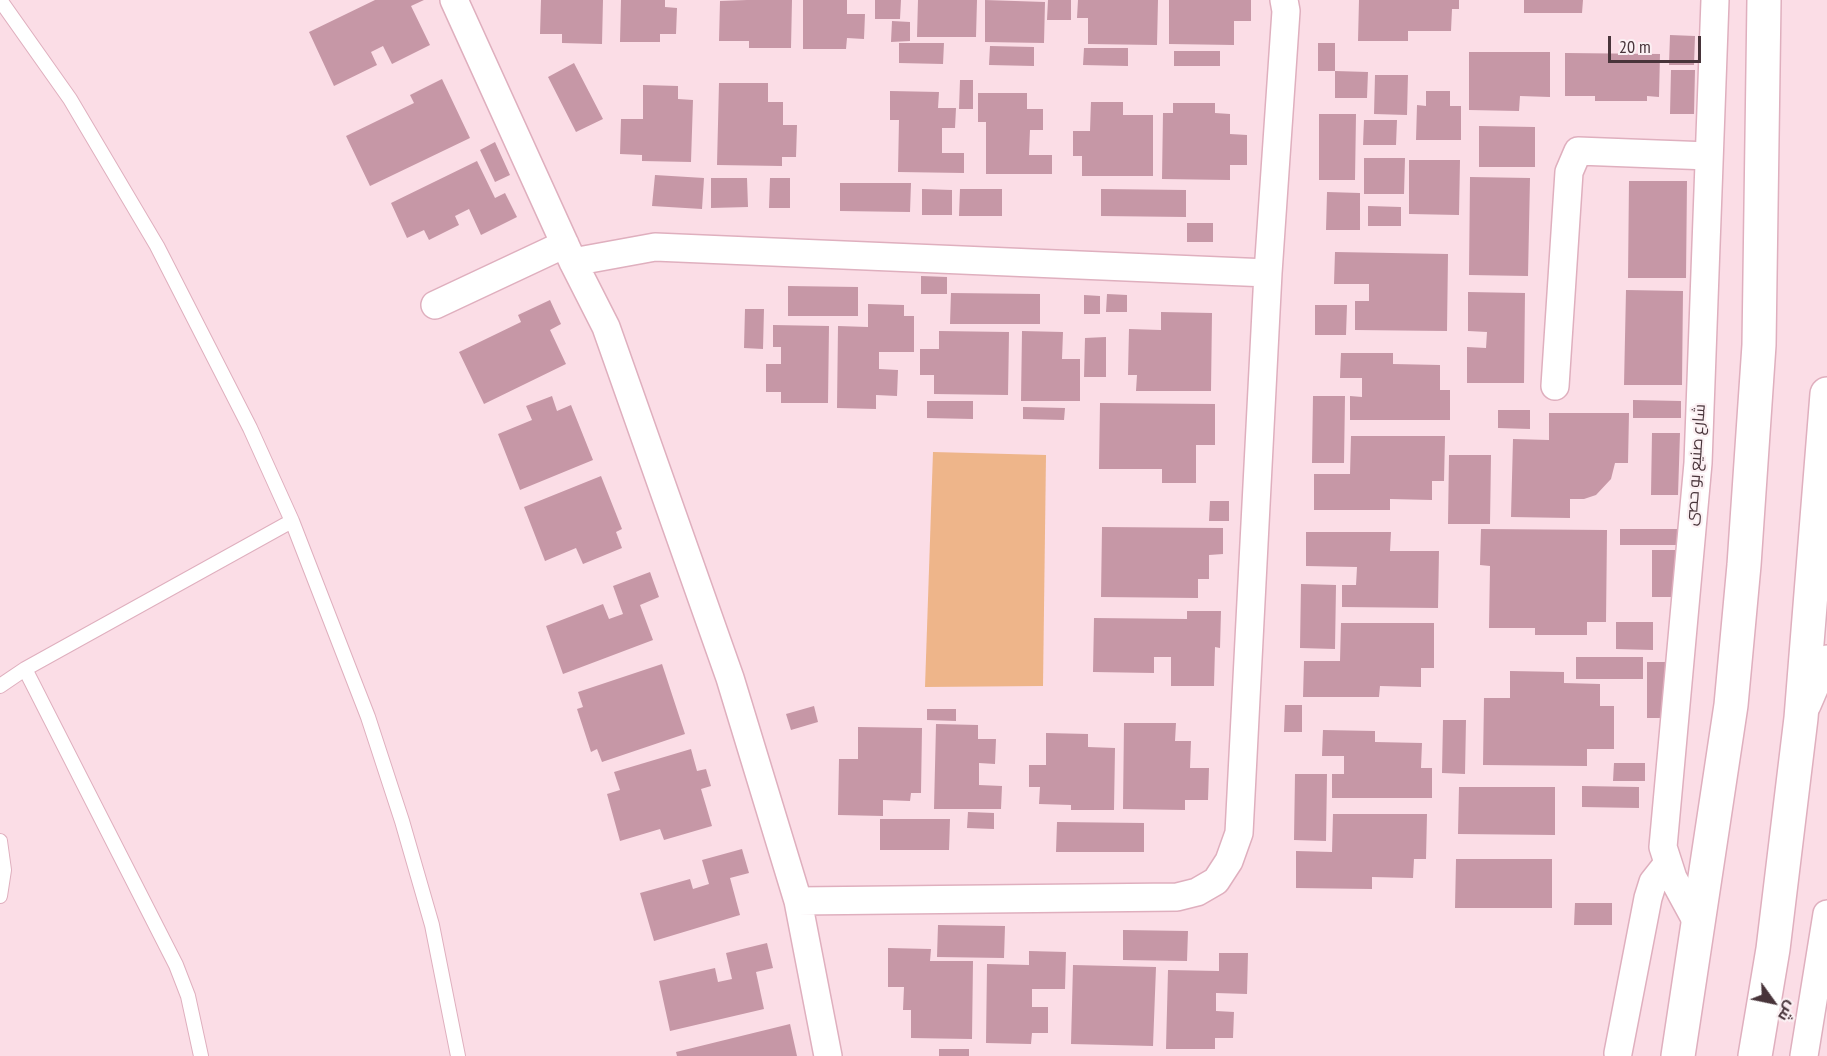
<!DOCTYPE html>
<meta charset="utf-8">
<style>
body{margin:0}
#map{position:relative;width:1827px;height:1056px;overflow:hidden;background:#fbdde6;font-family:"PT Sans Narrow",Cairo,sans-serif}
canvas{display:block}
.north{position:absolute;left:1743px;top:972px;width:60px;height:60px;-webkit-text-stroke:4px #fbf0f3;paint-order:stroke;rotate:123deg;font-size:16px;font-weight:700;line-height:24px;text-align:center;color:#48343a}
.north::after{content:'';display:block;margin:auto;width:21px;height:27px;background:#48343a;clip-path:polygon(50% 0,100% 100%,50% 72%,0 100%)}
.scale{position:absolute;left:1608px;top:36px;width:93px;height:27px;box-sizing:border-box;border:3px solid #48343a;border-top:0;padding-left:8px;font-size:18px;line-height:21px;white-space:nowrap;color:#48343a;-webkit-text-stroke:4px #fbf0f3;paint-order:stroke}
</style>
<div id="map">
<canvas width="1827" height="1056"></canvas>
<div class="north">ش</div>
<div class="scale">20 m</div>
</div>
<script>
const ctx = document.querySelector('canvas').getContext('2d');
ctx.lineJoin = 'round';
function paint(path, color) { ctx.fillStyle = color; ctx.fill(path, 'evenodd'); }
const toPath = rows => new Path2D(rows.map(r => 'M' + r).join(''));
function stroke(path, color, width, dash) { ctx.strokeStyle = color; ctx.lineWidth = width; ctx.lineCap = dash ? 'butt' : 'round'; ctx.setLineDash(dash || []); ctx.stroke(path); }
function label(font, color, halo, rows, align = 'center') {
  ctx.font = font + ' "PT Sans Narrow",Cairo,sans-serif'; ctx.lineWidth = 4.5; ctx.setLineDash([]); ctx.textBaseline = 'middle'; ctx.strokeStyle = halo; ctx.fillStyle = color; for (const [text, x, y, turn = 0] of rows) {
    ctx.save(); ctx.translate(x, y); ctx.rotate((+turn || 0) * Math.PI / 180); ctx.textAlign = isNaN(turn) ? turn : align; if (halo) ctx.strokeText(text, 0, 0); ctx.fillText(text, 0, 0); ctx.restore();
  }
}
const green = toPath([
 [933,452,1046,455,1043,686,925,687]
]);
const building = toPath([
 [375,0,424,0,411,6,430,45,392,64,383,46,371,52,377,65,334,86,309,32],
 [541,0,603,0,602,44,562,43,562,34,540,34],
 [621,0,665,0,665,7,677,8,676,34,660,34,660,42,620,42],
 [747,0,792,0,791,48,749,48,749,41,719,41,720,1],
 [803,0,847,0,847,14,865,14,864,39,847,38,846,49,803,49],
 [875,0,901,0,900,19,875,19],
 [918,0,977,0,976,37,917,37],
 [985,0,1045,2,1044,43,985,42],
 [1048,0,1071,0,1071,20,1047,20],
 [1078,0,1158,0,1157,45,1088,44,1088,18,1077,18],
 [1169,0,1251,0,1251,21,1234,21,1234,45,1169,44],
 [1359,0,1459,0,1459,9,1452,9,1451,31,1408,31,1408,41,1358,41],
 [1524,0,1583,0,1582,13,1524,13],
 [892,21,910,22,910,41,891,42],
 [1670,35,1695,36,1694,65,1669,65],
 [899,43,944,43,943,64,899,63],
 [1318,43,1335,43,1335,71,1318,71],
 [990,46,1034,47,1034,66,989,65],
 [1084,48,1128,48,1128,66,1083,65],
 [1174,51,1220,51,1220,66,1174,66],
 [1469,52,1550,52,1550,97,1520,96,1519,111,1469,110],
 [1565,53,1660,54,1659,97,1647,96,1647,101,1595,101,1595,96,1565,96],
 [574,63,603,119,576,132,548,77],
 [1671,70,1695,70,1694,114,1670,114],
 [1335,71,1368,72,1367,98,1335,98],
 [1375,75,1408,75,1407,115,1374,114],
 [442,79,470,138,370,186,346,136,414,103,410,95],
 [960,80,973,80,973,109,959,109],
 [719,83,768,83,768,102,783,102,783,125,797,125,796,157,782,157,782,166,717,165],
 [643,85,678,86,678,99,693,100,691,162,642,161,642,155,620,154,621,119,643,119],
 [890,91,939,92,938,108,956,108,955,128,942,128,942,153,964,153,964,173,898,172,899,120,890,120],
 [1426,91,1450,91,1450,106,1461,106,1461,140,1416,140,1417,105,1426,106],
 [978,93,1027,93,1027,109,1043,109,1043,130,1030,130,1029,155,1052,155,1052,174,986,174,986,122,978,122],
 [1091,102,1123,102,1123,115,1153,115,1153,176,1082,176,1082,156,1073,156,1073,131,1090,131],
 [1173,103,1215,103,1215,113,1230,114,1230,134,1247,135,1247,165,1230,165,1230,180,1162,179,1163,113,1173,113],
 [1319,114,1356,114,1355,180,1319,180],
 [1364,120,1397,120,1396,145,1363,145],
 [1479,126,1535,127,1535,167,1479,167],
 [495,142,510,175,495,182,480,150],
 [1364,158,1405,158,1404,194,1364,194],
 [1409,160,1460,160,1459,215,1409,214],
 [477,161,495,198,505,193,517,217,481,235,469,209,455,216,459,225,429,240,424,230,407,238,391,203],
 [655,175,704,178,702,209,652,206],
 [1470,177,1530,178,1528,276,1469,275],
 [711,178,747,178,748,207,711,208],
 [770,178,790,178,790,208,769,208],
 [1629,181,1687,181,1686,278,1628,278],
 [840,183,911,183,910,212,840,211],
 [922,189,952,190,952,215,922,215],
 [960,189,1002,189,1002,216,959,216],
 [1101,189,1186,190,1186,217,1101,216],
 [1327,192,1360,193,1360,230,1326,230],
 [1368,206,1401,207,1401,226,1368,226],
 [1187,223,1213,223,1213,242,1187,242],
 [1335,252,1448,254,1447,331,1355,330,1355,301,1369,301,1369,284,1334,284],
 [921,276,947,277,947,294,921,294],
 [788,286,858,287,858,316,788,316],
 [1626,290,1683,291,1682,385,1624,385],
 [1468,292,1525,293,1524,383,1467,383,1467,347,1486,348,1487,332,1468,331],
 [951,293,1040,294,1040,324,950,324],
 [1107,294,1127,295,1127,312,1106,312],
 [1084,295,1100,296,1100,314,1084,314],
 [550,300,561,324,550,330,566,364,484,404,459,352,521,322,518,315],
 [868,304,904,305,904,316,914,316,914,352,879,352,879,369,898,370,897,396,876,395,876,409,837,408,838,326,868,327],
 [1315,305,1347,305,1346,335,1315,335],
 [745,309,764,309,763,349,744,348],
 [1161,312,1212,313,1211,391,1136,391,1137,375,1128,375,1129,329,1161,330],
 [773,325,829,326,828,403,781,403,781,392,766,392,766,364,781,364,781,347,773,347],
 [939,331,1009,332,1008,395,934,394,934,375,920,375,920,349,939,349],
 [1022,331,1063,332,1062,359,1080,359,1080,401,1021,401],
 [1106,337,1106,377,1084,377,1085,338],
 [1341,353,1393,353,1393,364,1440,365,1440,390,1450,390,1450,420,1350,420,1350,396,1362,397,1362,378,1340,378],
 [552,396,557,411,571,405,593,460,520,490,498,434,532,420,526,406],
 [1313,396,1345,396,1344,463,1312,463],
 [1633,400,1681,401,1681,418,1633,418],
 [927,401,973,401,973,419,927,418],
 [1100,403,1215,404,1215,445,1196,445,1196,483,1162,483,1162,469,1099,469],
 [1023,407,1065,408,1064,420,1023,419],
 [1498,410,1530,410,1530,429,1498,428],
 [1549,413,1629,413,1628,463,1615,463,1611,479,1596,495,1584,499,1570,499,1570,518,1511,517,1513,439,1549,440],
 [1652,433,1680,433,1678,495,1651,495],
 [1351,436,1445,436,1444,481,1432,481,1432,500,1390,499,1390,510,1314,510,1314,474,1350,474],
 [1449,455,1491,455,1490,524,1448,524],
 [601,476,622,529,616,532,622,548,583,564,576,548,545,561,524,507],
 [1210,501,1229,501,1229,521,1209,521],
 [1102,527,1223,528,1223,554,1209,555,1209,579,1198,579,1198,598,1101,597],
 [1481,529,1607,530,1606,622,1587,622,1587,635,1535,635,1535,628,1489,628,1490,566,1480,565],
 [1620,529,1678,529,1677,545,1620,545],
 [1306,532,1391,532,1390,551,1439,551,1438,608,1342,607,1342,585,1356,585,1357,567,1306,566],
 [1652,550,1677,550,1676,597,1652,597],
 [650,572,659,597,640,605,653,640,563,674,546,626,603,604,609,619,623,614,613,586],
 [1301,584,1336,585,1335,649,1300,648],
 [1187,611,1221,611,1220,648,1215,647,1214,686,1171,686,1171,657,1154,657,1154,673,1093,672,1094,618,1187,619],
 [1616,622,1653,622,1653,650,1616,649],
 [1341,623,1434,623,1434,668,1421,668,1421,687,1380,686,1379,697,1303,697,1304,661,1340,661],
 [1576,657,1643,657,1643,679,1576,679],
 [1647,662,1674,662,1674,718,1647,718],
 [662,664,685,734,602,762,597,749,591,752,577,709,583,707,578,692],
 [1510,671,1564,672,1564,683,1600,684,1600,706,1614,706,1614,749,1587,749,1587,766,1483,765,1484,698,1510,698],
 [1285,705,1302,705,1302,732,1284,732],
 [814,706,818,722,791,730,786,714],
 [927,709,956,709,956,721,927,720],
 [1443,720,1466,720,1465,774,1442,773],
 [1124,723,1176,723,1175,741,1191,741,1190,768,1209,768,1208,800,1185,800,1185,810,1123,809],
 [936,724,978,725,978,739,996,739,995,764,979,763,979,785,1002,786,1001,809,934,809],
 [858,727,922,728,921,793,911,793,910,801,883,800,883,816,838,815,839,759,858,759],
 [1323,730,1375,731,1375,742,1422,743,1421,768,1432,768,1432,798,1332,798,1332,774,1344,774,1344,756,1322,756],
 [1046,733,1088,734,1088,747,1115,748,1114,810,1071,810,1071,805,1039,804,1040,787,1029,787,1029,765,1046,765],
 [691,749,697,771,706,769,711,786,701,789,712,826,664,840,660,829,620,841,607,794,620,790,614,772],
 [1614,763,1645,763,1645,781,1613,781],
 [1295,774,1327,774,1326,841,1294,840],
 [1582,786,1639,787,1639,808,1582,807],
 [1459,787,1555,787,1555,835,1458,834],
 [968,812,994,813,994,829,967,828],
 [1333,814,1427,814,1426,859,1414,859,1413,878,1372,877,1372,889,1296,888,1296,851,1332,852],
 [880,819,950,819,949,850,880,850],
 [1057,822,1144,823,1144,852,1056,852],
 [742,849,749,873,730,878,740,915,654,941,640,893,690,879,693,889,709,884,702,860],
 [1456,859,1552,859,1552,908,1455,908],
 [1575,903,1612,903,1612,925,1574,925],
 [938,925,1005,926,1004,958,937,957],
 [1123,930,1188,931,1187,961,1123,960],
 [767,943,773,968,756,972,764,1009,670,1031,659,981,715,968,718,982,732,979,726,953],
 [888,948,931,949,930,961,973,961,972,1039,911,1038,911,1010,903,1010,904,987,888,987],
 [1029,951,1066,952,1065,989,1032,989,1032,1007,1048,1007,1048,1033,1032,1033,1031,1044,986,1043,987,964,1029,965],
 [1219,953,1248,953,1247,994,1216,993,1216,1011,1234,1012,1233,1038,1215,1038,1215,1049,1166,1049,1168,970,1219,971],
 [1073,965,1156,967,1153,1046,1071,1044],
 [790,1024,797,1056,677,1056,676,1052],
 [939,1049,969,1049,969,1056,939,1056]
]);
const service = toPath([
 [0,0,70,99,157,246,250,428,292,521,368,717,402,821,432,925,458,1056],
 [25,669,176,965,188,996,201,1056],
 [0,686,25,669,292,521],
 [0,841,4,870,0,896]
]);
const minor = toPath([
 [454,0,573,262,606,327,730,678,798,901,828,1056],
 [573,262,655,247,1268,273],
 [435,305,565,244],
 [1555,386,1569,172,1578,151,1709,156],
 [1807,705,1827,659],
 [798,901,1177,897,1197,892,1216,881,1229,861,1239,833,1268,273,1286,11,1284,0],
 [1697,922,1673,878,1663,847,1698,463,1715,0],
 [1618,1053,1648,898,1653,882,1668,863],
 [1804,1056,1827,914]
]);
const tertiary = toPath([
 [1678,1056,1731,705,1744,565,1759,345,1764,0],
 [1755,1056,1773,949,1801,718,1827,394]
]);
const streetNames = [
 ["شارع صنيع بو حصى",1696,465,-86]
];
paint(green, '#eeb58a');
paint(building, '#c697a6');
stroke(service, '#dfafbe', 16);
stroke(minor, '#dfafbe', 30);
stroke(tertiary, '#dfafbe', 36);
stroke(service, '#fff', 14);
stroke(minor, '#fff', 27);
stroke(tertiary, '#fff', 33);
label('16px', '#48343a', '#fbf0f3', streetNames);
</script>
